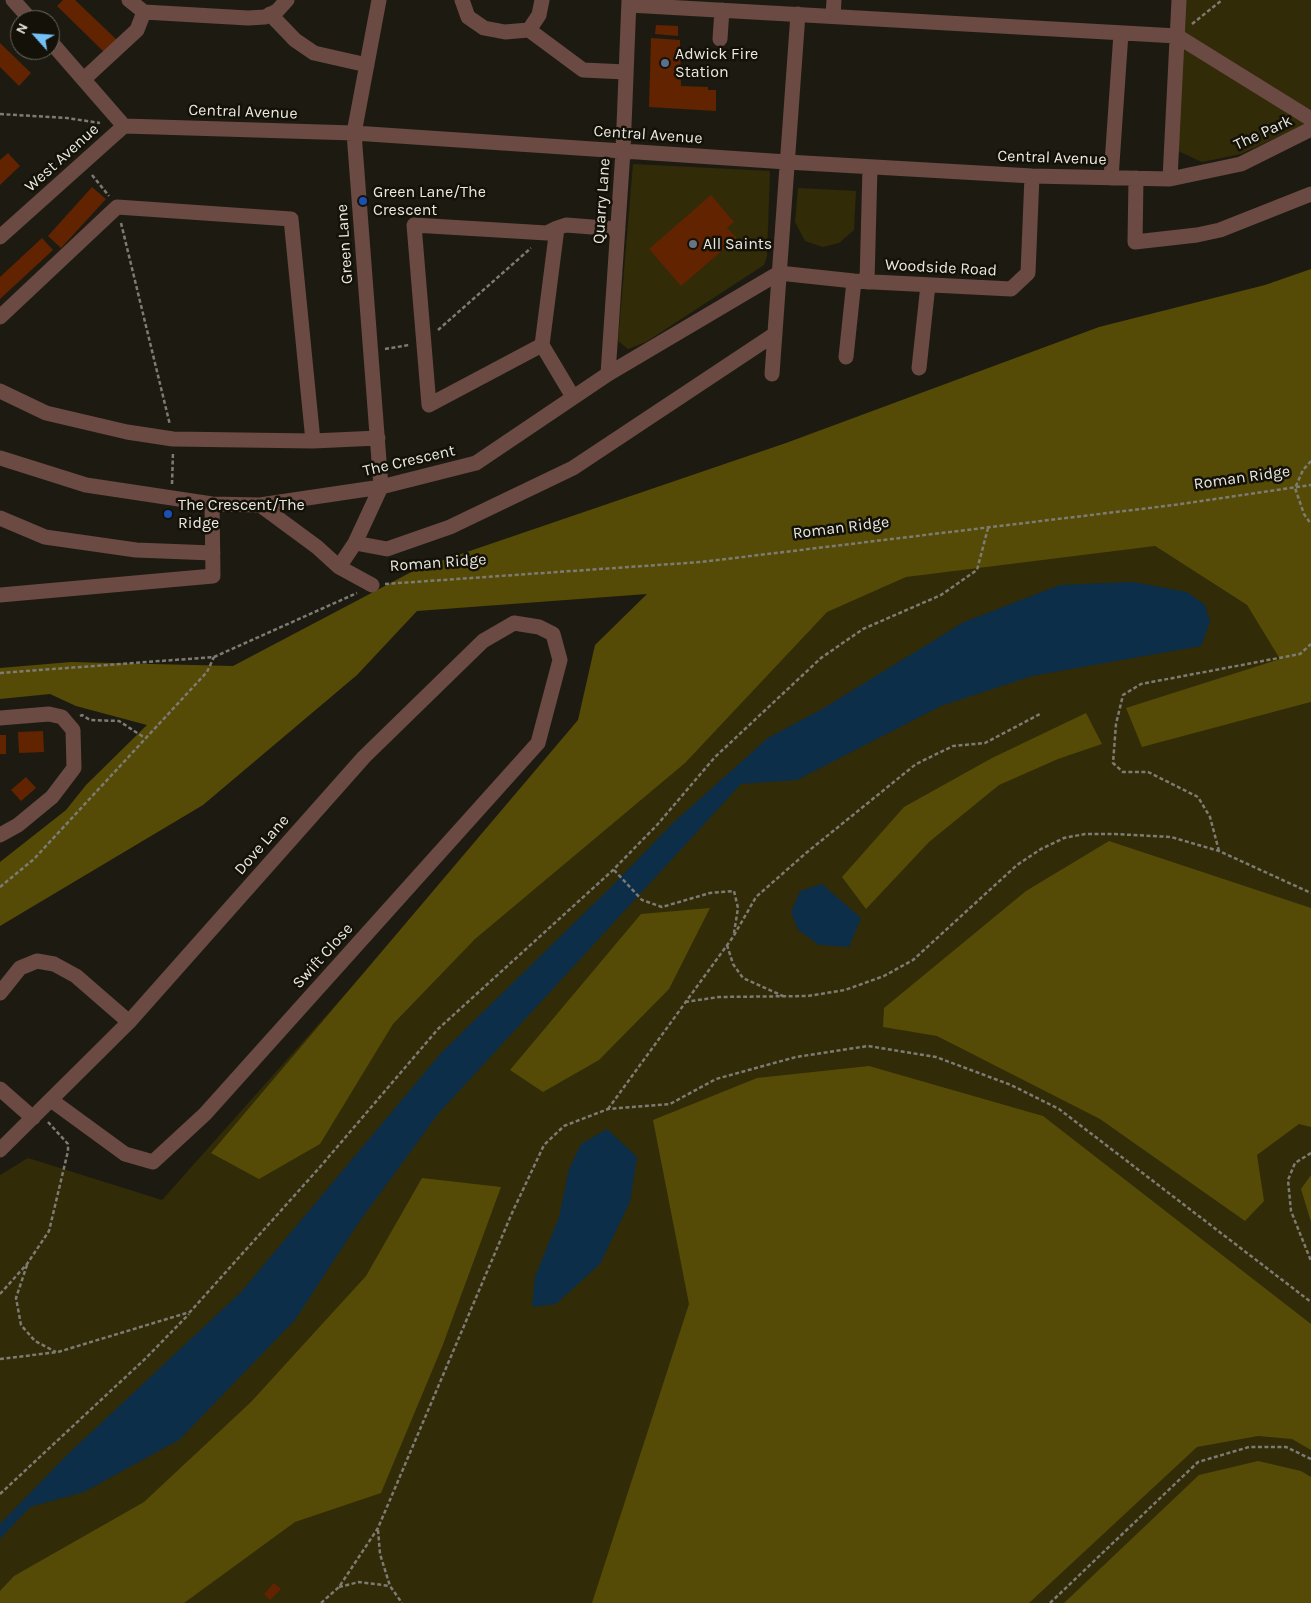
<!DOCTYPE html>
<style>
body{margin:0}
#map{position:relative;width:1311px;height:1603px;overflow:hidden;background:#1d1b11;font-family:Karla,sans-serif}
canvas{display:block}
.north{position:absolute;left:10px;top:10px;width:50px;height:50px;box-sizing:border-box;background:#141208;border:1px solid #69685f;border-radius:50%;rotate:296deg;font-size:14px;font-weight:700;line-height:20px;text-align:center;color:#e9e8e1}
.north::after{content:'';display:block;margin:auto;width:18px;height:22px;background:#73c1f6;clip-path:polygon(50% 0,100% 100%,50% 72%,0 100%)}
</style>
<div id="map">
<canvas width="1311" height="1603"></canvas>
<div class="north">N</div>
</div>
<script>
const ctx = document.querySelector('canvas').getContext('2d');
ctx.lineJoin = 'round';
function paint(path, color) { ctx.fillStyle = color; ctx.fill(path, 'evenodd'); }
const toPath = rows => new Path2D(rows.map(r => 'M' + r).join(''));
function stroke(path, color, width, dash) { ctx.strokeStyle = color; ctx.lineWidth = width; ctx.lineCap = dash ? 'butt' : 'round'; ctx.setLineDash(dash || []); ctx.stroke(path); }
function label(font, color, halo, rows, align = 'center') {
  ctx.font = font + ' Karla,sans-serif'; ctx.lineWidth = 5; ctx.setLineDash([]); ctx.textBaseline = 'middle'; ctx.strokeStyle = halo; ctx.fillStyle = color; for (const [text, x, y, turn = 0] of rows) {
    ctx.save(); ctx.translate(x, y); ctx.rotate((+turn || 0) * Math.PI / 180); ctx.textAlign = isNaN(turn) ? turn : align; if (halo) ctx.strokeText(text, 0, 0); ctx.fillText(text, 0, 0); ctx.restore();
  }
}
const green = toPath([
 [1185,0,1311,0,1311,122,1241,154,1202,162,1178,151],
 [633,164,770,171,767,256,764,265,646,342,628,349,618,341],
 [798,188,856,191,854,230,839,243,823,247,805,241,795,222],
 [1155,546,1247,605,1281,659,1144,746,1311,702,1311,1603,0,1603,0,1175,28,1158,162,1200,727,565]
]);
const forest = toPath([
 [1311,269,1311,702,1142,747,1126,708,1280,659,1247,605,1155,546,906,577,827,612,685,763,475,939,393,1024,320,1144,259,1179,211,1153,578,720,595,645,647,594,417,611,357,675,203,805,0,926,0,862,66,810,86,785,147,725,76,706,50,694,0,699,0,668,71,662,233,666,417,569,786,443,1099,327,1265,285],
 [1086,713,1102,744,1058,759,999,785,929,842,866,909,842,877,904,807,992,758],
 [1109,841,1311,908,1311,1127,1299,1124,1257,1155,1264,1201,1245,1221,1100,1119,937,1036,883,1027,884,1008,1026,891],
 [710,908,669,989,599,1060,543,1092,510,1070,641,914],
 [869,1066,1043,1116,1311,1324,1311,1450,1292,1439,1258,1436,1197,1447,1029,1603,592,1603,689,1304,653,1120,757,1078],
 [1311,1175,1311,1222,1301,1189],
 [422,1178,501,1187,442,1347,381,1493,295,1522,184,1603,0,1603,0,1591,14,1576,144,1502,251,1402,366,1276],
 [1258,1461,1301,1471,1311,1477,1311,1603,1064,1603,1199,1475]
]);
const water = toPath([
 [1133,582,1187,592,1205,605,1210,622,1201,646,1032,676,941,706,797,780,741,784,438,1114,357,1225,295,1320,179,1440,84,1492,30,1507,0,1539,0,1524,67,1455,241,1292,441,1053,609,889,674,822,768,738,822,709,964,622,1060,585],
 [822,884,861,918,849,947,819,945,798,930,791,912,800,891],
 [607,1129,637,1157,630,1202,600,1264,556,1304,532,1307,535,1277,559,1217,569,1169,581,1144]
]);
const building = toPath([
 [63,0,75,0,117,40,105,53,57,6],
 [656,25,678,26,678,36,655,34],
 [651,38,680,40,681,86,708,87,708,90,716,90,716,111,649,107],
 [0,43,31,73,19,86,0,67],
 [8,153,20,166,0,185,0,160],
 [92,187,106,199,61,248,48,236],
 [711,195,734,222,727,228,737,238,681,286,649,249],
 [42,238,53,250,0,299,0,277],
 [43,731,44,752,19,753,18,732],
 [0,735,6,735,6,754,0,754],
 [26,777,36,788,21,801,11,790],
 [274,1583,281,1589,270,1600,264,1594]
]);
const path = toPath([
 [1192,24,1222,0],
 [0,114,67,118,100,123],
 [92,175,109,196],
 [121,223,170,425],
 [438,330,531,248],
 [385,349,409,345],
 [1311,461,1303,470,1295,488,1304,514,1311,524],
 [172,484,173,452],
 [385,584,701,562,1174,505,1311,485],
 [0,673,214,657,357,593],
 [80,716,82,715,90,720,119,721,145,738],
 [1219,851,1210,817,1198,797,1148,772,1123,772,1113,763,1116,724,1123,695,1141,684,1300,654,1311,644],
 [614,870,642,900,662,907,710,893,734,891,738,908,734,933],
 [0,887,34,859,207,672,214,657],
 [727,945,733,964,743,978,783,996],
 [685,1002,719,997,808,996,845,990,884,976,913,960,1017,865,1041,849,1064,838,1085,834,1115,834,1171,837,1219,851,1311,893],
 [608,1109,733,937,756,897,806,853,916,764,953,746,985,743,1040,714],
 [1311,1153,1295,1163,1288,1180,1291,1211,1311,1261],
 [27,1265,16,1298,21,1325,35,1341,56,1352],
 [0,1294,27,1264,49,1231,68,1151,68,1144,48,1122],
 [0,1359,58,1352,190,1312,320,1167,438,1029,613,870,657,825,715,757,821,658,863,629,941,595,977,570,988,528],
 [0,1494,146,1358,189,1314],
 [378,1530,380,1554,390,1586,402,1603],
 [339,1587,359,1582,390,1586],
 [321,1603,339,1587,378,1528,512,1213,544,1145,564,1126,608,1109,670,1104,716,1079,796,1057,868,1046,936,1057,1011,1085,1059,1109,1311,1302],
 [1050,1603,1198,1462,1249,1447,1286,1447,1311,1459]
]);
const minor = toPath([
 [13,0,31,20],
 [129,0,144,12,248,18,265,17,277,11,287,0],
 [462,0,468,17,484,28,505,32,529,30,583,70,626,72],
 [629,5,1177,36,1311,119],
 [270,14,295,40,314,53,367,65],
 [833,16,834,0],
 [529,30,539,15,542,0],
 [720,39,722,10],
 [50,41,124,126],
 [84,79,137,30,144,12],
 [124,126,354,133,787,162,1032,176,1170,179,1241,164,1311,129],
 [1111,178,1121,33],
 [1136,178,1135,242,1197,235,1220,230,1311,194],
 [1170,179,1179,0],
 [557,228,542,345,429,405,414,225,547,233,557,228,566,225,618,229],
 [0,237,124,126],
 [779,273,854,281,1011,289,1028,273,1032,176],
 [867,282,870,167],
 [0,317,117,207,291,219,313,441],
 [542,345,573,397],
 [846,357,854,281],
 [919,368,928,285],
 [608,374,623,151,629,0],
 [772,374,798,14],
 [0,391,46,413,127,432,173,439,313,441,378,438],
 [0,458,86,485,212,504,260,505,381,487,476,463,608,374,779,273],
 [260,505,317,547,339,567,372,585],
 [0,518,45,537,136,550,213,553],
 [355,543,387,549,450,527,573,468,775,334],
 [339,567,355,543,381,487,354,133,379,0],
 [0,595,213,576,212,504],
 [0,718,49,714,62,717,73,730,74,768,52,797,18,825,0,835],
 [0,993,20,968,37,961,54,964,76,976,129,1022],
 [0,1089,33,1118],
 [0,1150,129,1022,364,757,483,641,514,623,539,627,553,634,560,660,538,743,205,1114,153,1162,125,1154,51,1100]
]);
const markers = [
 [665,63,5,"#5c6f8a"],
 [363,201,5,"#1a4fb4"],
 [693,244,5,"#6b7280"],
 [168,514,5,"#1a4fb4"]
];
const poiNames = [
 ["Adwick Fire",675,54],
 ["Station",675,72],
 ["Green Lane/The",373,192],
 ["Crescent",373,210],
 ["All Saints",703,244],
 ["The Crescent/The",178,505],
 ["Ridge",178,523]
];
const streetNames = [
 ["Central Avenue",243,112,2],
 ["The Park",1263,133,-25],
 ["Central Avenue",648,135,4],
 ["West Avenue",62,158,-42],
 ["Central Avenue",1052,158,2],
 ["Quarry Lane",602,201,-86],
 ["Green Lane",345,244,-94],
 ["Woodside Road",941,268,3],
 ["The Crescent",409,461,-13],
 ["Roman Ridge",1242,478,-8],
 ["Roman Ridge",841,528,-7],
 ["Roman Ridge",438,563,-4],
 ["Dove Lane",262,845,-49],
 ["Swift Close",323,956,-48]
];
paint(green, '#312b07');
paint(forest, '#554b06');
paint(water, '#0c2e48');
paint(building, '#622300');
stroke(path, '#7d7b73', 2.5, [4, 2.5]);
stroke(minor, '#6a4a42', 15);
for (const [x, y, r, color] of markers) { const dot = new Path2D(); dot.arc(x, y, r, 0, 2 * Math.PI); ctx.fillStyle = color; ctx.fill(dot); stroke(dot, '#141208', 2); }
label('16px', '#e9e8e1', '#141208', poiNames, 'left');
label('16px', '#e9e8e1', '#141208', streetNames);
</script>
